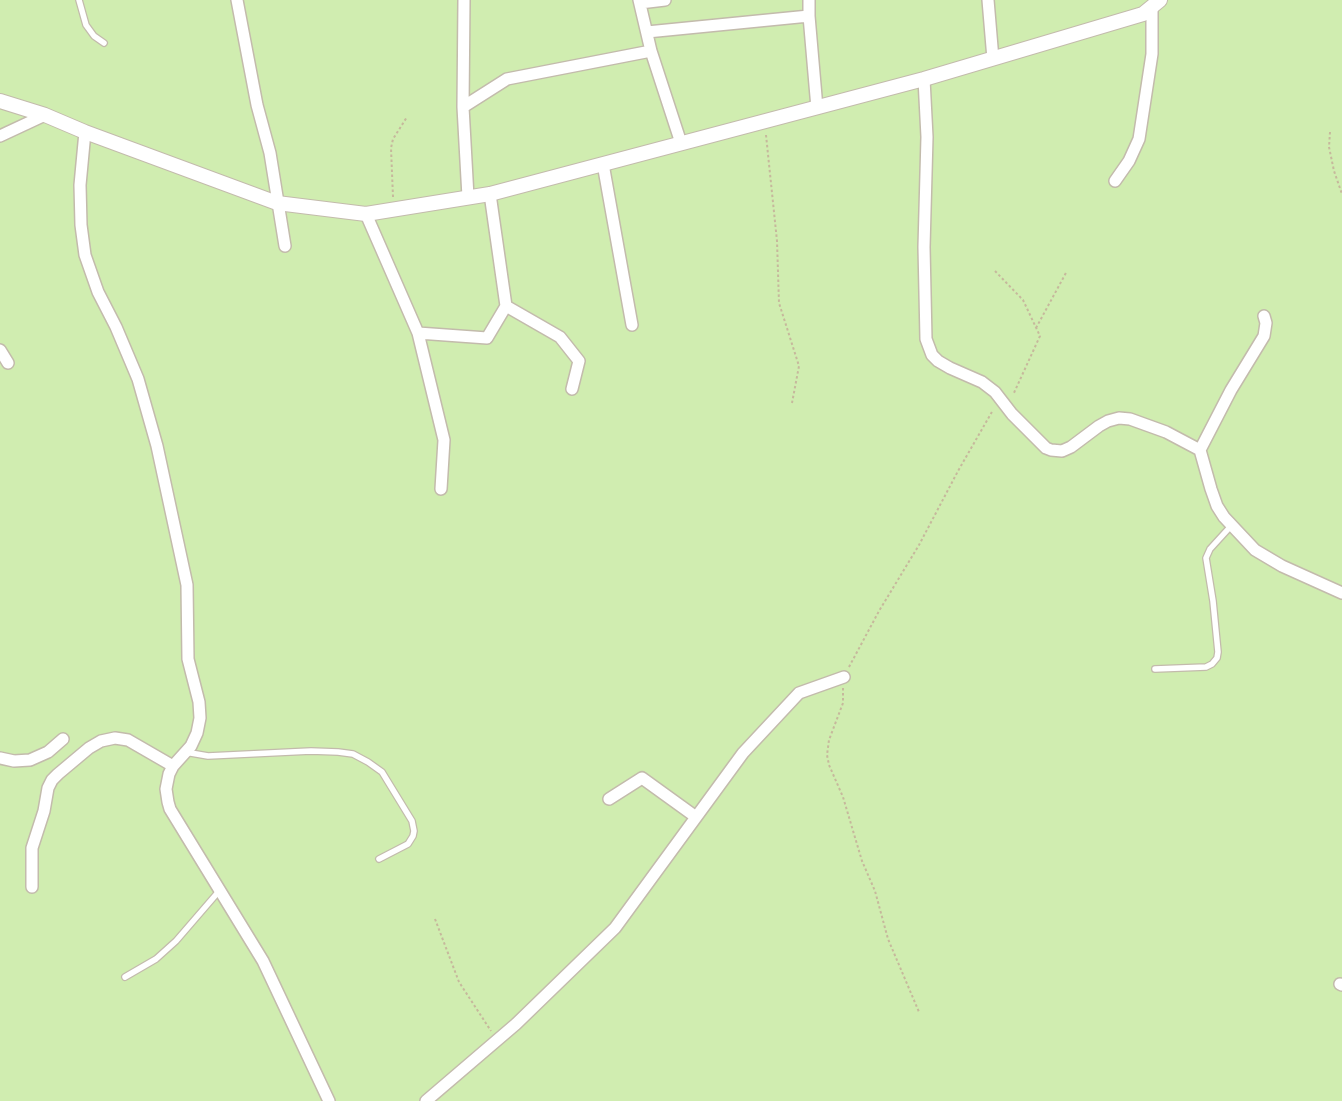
<!DOCTYPE html>
<style>
body{margin:0}
canvas{display:block;background:#f6f3ea}
</style>
<canvas width="1342" height="1101"></canvas>
<script>
const ctx = document.querySelector('canvas').getContext('2d');
ctx.lineJoin = 'round';
function paint(path, color) { ctx.fillStyle = color; ctx.fill(path, 'evenodd'); }
const toPath = rows => new Path2D(rows.map(r => 'M' + r).join(''));
function stroke(path, color, width, dash) { ctx.strokeStyle = color; ctx.lineWidth = width; ctx.lineCap = dash ? 'butt' : 'round'; ctx.setLineDash(dash || []); ctx.stroke(path); }
const green = toPath([
 [0,0,1342,0,1342,1101,0,1101]
]);
const path = toPath([
 [1330,132,1329,147,1334,171,1342,194],
 [766,135,777,241,779,303,799,366,792,403],
 [393,197,391,148,393,139,407,117],
 [995,271,1023,300,1040,336,1013,395],
 [1036,328,1067,271],
 [849,667,879,611,919,545,958,471,993,410],
 [843,688,843,703,829,740,827,755,829,765,843,797,862,861,875,891,888,939,919,1012],
 [435,919,459,982,491,1031]
]);
const service = toPath([
 [79,0,86,25,94,36,104,43],
 [1155,669,1206,667,1212,664,1217,658,1218,652,1213,601,1206,558,1210,549,1231,526],
 [185,752,208,756,311,751,338,752,353,754,368,762,382,772,412,821,414,831,413,836,408,844,379,859],
 [125,977,156,959,176,941,220,890]
]);
const minor = toPath([
 [237,0,257,105,270,153,285,246],
 [464,0,463,107,468,197],
 [639,0,651,51,681,143],
 [809,0,809,16,817,108],
 [988,0,993,59],
 [640,3,665,0],
 [647,32,809,16],
 [924,79,927,137,924,247,926,339,932,355,938,361,950,368,982,382,995,392,1012,414,1046,448,1051,450,1062,451,1071,447,1099,426,1108,421,1119,418,1130,419,1166,432,1200,450],
 [463,107,507,79,651,51],
 [85,132,80,185,81,225,85,255,98,292,116,327,138,379,157,446,187,585,188,659,199,702,200,718,197,733,191,746,173,766,169,774,166,789,168,802,170,809,263,961,329,1101],
 [0,136,45,115],
 [603,164,632,325],
 [1115,181,1129,161,1139,139,1152,54,1152,7],
 [366,214,418,333,444,440,441,489],
 [506,306,560,337,579,361,572,389],
 [1264,316,1266,323,1264,336,1231,390,1200,450,1211,489,1217,506,1224,517,1255,550,1282,566,1342,593],
 [418,333,487,338,506,306,490,194],
 [0,350,8,363],
 [0,758,14,761,30,760,48,752,63,739],
 [609,799,642,778,696,817],
 [32,887,32,848,44,811,48,788,52,780,58,774,89,748,101,741,115,738,128,740,173,766],
 [1340,984,1342,985],
 [426,1101,516,1024,615,928,743,753,799,693,844,677]
]);
const tertiary = toPath([
 [0,101,45,115,85,132,277,203,366,214,490,194,924,79,1143,14,1160,0]
]);
paint(green, '#d0edb0');
stroke(service, '#c3bbac', 8);
stroke(minor, '#c3bbac', 14);
stroke(tertiary, '#c3bbac', 16);
stroke(path, '#c6b89c', 2, [2.5, 2.5]);
stroke(service, '#fff', 5.5);
stroke(minor, '#fff', 11);
stroke(tertiary, '#fff', 14);
</script>
